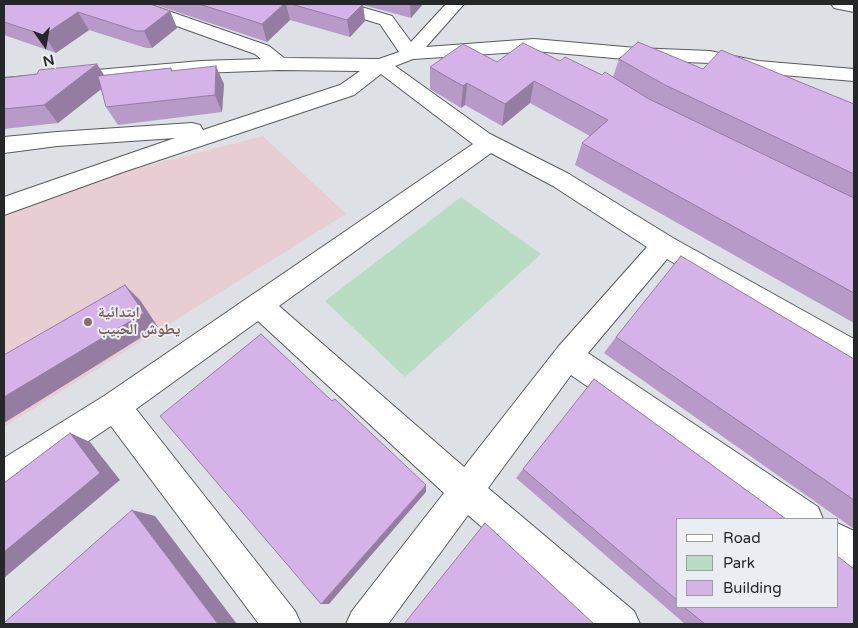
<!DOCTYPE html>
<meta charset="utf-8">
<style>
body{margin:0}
#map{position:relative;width:858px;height:628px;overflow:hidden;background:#dde0e5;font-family:"Varela Round",sans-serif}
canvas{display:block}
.frame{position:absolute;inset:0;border:5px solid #262729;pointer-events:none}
.legend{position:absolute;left:676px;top:518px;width:162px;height:90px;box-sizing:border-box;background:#eaedf2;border:1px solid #9c9ea2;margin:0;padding:6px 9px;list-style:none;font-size:15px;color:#262729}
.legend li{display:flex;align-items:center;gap:10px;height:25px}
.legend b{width:25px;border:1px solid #9c9ea2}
.north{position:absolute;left:20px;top:20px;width:50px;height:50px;-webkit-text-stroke:4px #eaedf2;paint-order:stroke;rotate:167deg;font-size:14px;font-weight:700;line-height:20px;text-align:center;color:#262729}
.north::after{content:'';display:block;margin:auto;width:18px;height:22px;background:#262729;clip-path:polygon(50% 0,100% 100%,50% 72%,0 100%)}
</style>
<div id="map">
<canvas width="858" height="628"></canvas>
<div class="frame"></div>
<ul class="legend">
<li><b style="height:6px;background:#fff"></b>Road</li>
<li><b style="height:14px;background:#b9ddc3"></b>Park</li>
<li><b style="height:14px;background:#d5b3e8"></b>Building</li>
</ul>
<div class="north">N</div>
</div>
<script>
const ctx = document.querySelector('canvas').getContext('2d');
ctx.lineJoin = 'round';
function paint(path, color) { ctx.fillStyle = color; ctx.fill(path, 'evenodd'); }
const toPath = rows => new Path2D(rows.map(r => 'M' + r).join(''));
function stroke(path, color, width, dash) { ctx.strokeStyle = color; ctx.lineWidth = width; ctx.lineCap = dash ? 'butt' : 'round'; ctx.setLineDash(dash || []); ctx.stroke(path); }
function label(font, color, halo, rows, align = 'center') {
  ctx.font = font + ' "Varela Round","Noto Naskh Arabic",sans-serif'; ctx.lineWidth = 4; ctx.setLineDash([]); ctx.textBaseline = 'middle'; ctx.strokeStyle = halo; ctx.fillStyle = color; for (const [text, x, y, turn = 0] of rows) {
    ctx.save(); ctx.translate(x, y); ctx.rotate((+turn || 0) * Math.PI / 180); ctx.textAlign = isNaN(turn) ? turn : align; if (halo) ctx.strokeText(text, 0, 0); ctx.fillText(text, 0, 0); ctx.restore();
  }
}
const education = toPath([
 [263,136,346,214,4,427,4,217,72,185]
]);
const green = toPath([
 [461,197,541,254,405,377,325,301]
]);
const minor = toPath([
 [123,4,148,4,269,46,284,58,379,59,399,52,380,24,327,8,324,4,351,4,392,16,411,42,446,4,464,4,426,47,534,39,636,48,710,51,758,61,854,69,854,81,758,73,710,63,636,60,534,51,413,59,395,66,490,134,569,174,673,238,854,339,854,367,844,363,667,259,588,353,818,507,823,519,777,519,571,375,488,488,634,611,640,624,593,624,468,515,388,624,346,624,352,611,444,493,258,321,136,409,295,611,301,624,259,624,111,426,16,489,4,493,4,458,104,396,473,144,381,74,354,95,123,172,4,215,4,197,175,138,57,146,4,153,4,137,57,132,192,123,200,125,203,130,340,85,360,71,279,70,201,73,4,90,4,78,201,61,261,59,255,54,126,8,123,4],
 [491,153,553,186,647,247,558,347,464,467,279,306,491,153],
 [831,4,854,4,854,12,834,8,831,4],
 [837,523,854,531,854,570,837,561,837,523]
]);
const wall = toPath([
 [4,4,170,11,177,28,152,48,146,48,89,30,56,53,4,35],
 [153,4,423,4,411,18,363,5,365,21,350,37,290,20,267,42],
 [619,59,703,69,854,104,854,323,575,165,582,143,590,136,530,103,502,126,465,105,461,108,430,89,430,67,497,62,560,61,602,75,613,77],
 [171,68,173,71,224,84,222,112,118,125,106,107,101,89,58,123,4,129,4,78,104,75],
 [616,337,854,359,854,529,604,353],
 [523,469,677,519,677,607,837,607,854,624,685,624,516,478]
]);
const shadedWall = toPath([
 [284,4,286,4,290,20,267,42,262,24],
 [363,4,365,21,350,37,347,20],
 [410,4,423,4,411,18],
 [170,11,177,28,152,48,144,31],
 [78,12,89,30,56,53,44,35],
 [97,64,109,83,58,123,44,105],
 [216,66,224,84,222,112,215,95],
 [534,81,530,103,502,126,505,104],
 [467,83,465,105,461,108,463,86],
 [125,285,140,300,158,327,4,423,4,397],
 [70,433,90,442,120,480,4,578,4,552],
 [426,485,426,492,329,604,321,604],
 [132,510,155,516,237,624,218,624]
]);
const building = toPath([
 [4,4,150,4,170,11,144,31,137,31,78,12,44,35,4,22,4,4],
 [199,4,284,4,262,24,199,4],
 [291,4,363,4,347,20,291,4],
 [638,42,703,69,721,50,854,104,854,174,665,85,619,59,638,42],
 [523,43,560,61,565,57,602,75,605,72,649,99,854,198,854,293,582,143,608,120,534,81,505,104,467,83,463,86,430,67,463,44,497,62,523,43],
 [97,64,44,105,4,109,4,78,37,74,39,70,97,64],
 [216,66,215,95,106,107,98,76,171,68,171,71,216,66],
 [681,256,854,359,854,500,616,337,681,256],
 [125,285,144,313,4,397,4,355,125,285],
 [261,334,332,401,335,399,426,485,321,604,160,416,261,334],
 [594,379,786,519,677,519,677,600,523,469,594,379],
 [70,433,100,473,4,552,4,483,70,433],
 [132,510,218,624,4,624,4,623,132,510],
 [485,523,594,624,404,624,485,523],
 [837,556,854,569,854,624,705,624,684,607,837,607,837,556]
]);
const markers = [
 [88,322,5,"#8d6e63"]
];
const educationNames = [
 ["ابتدائية",98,313],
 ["يطوش الحبيب",98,330]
];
paint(education, '#e8ced3');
paint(green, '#b9ddc3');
stroke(minor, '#595b5f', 2);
paint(minor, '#fff');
paint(wall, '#b79ac8');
paint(shadedWall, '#957da2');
paint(building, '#d5b3e8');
stroke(building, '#957da2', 1);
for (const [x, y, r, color] of markers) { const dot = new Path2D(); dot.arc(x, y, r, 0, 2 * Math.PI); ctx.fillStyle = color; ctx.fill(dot); stroke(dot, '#eaedf2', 2); }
label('bold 15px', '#785e54', '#eaedf2', educationNames, 'left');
</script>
